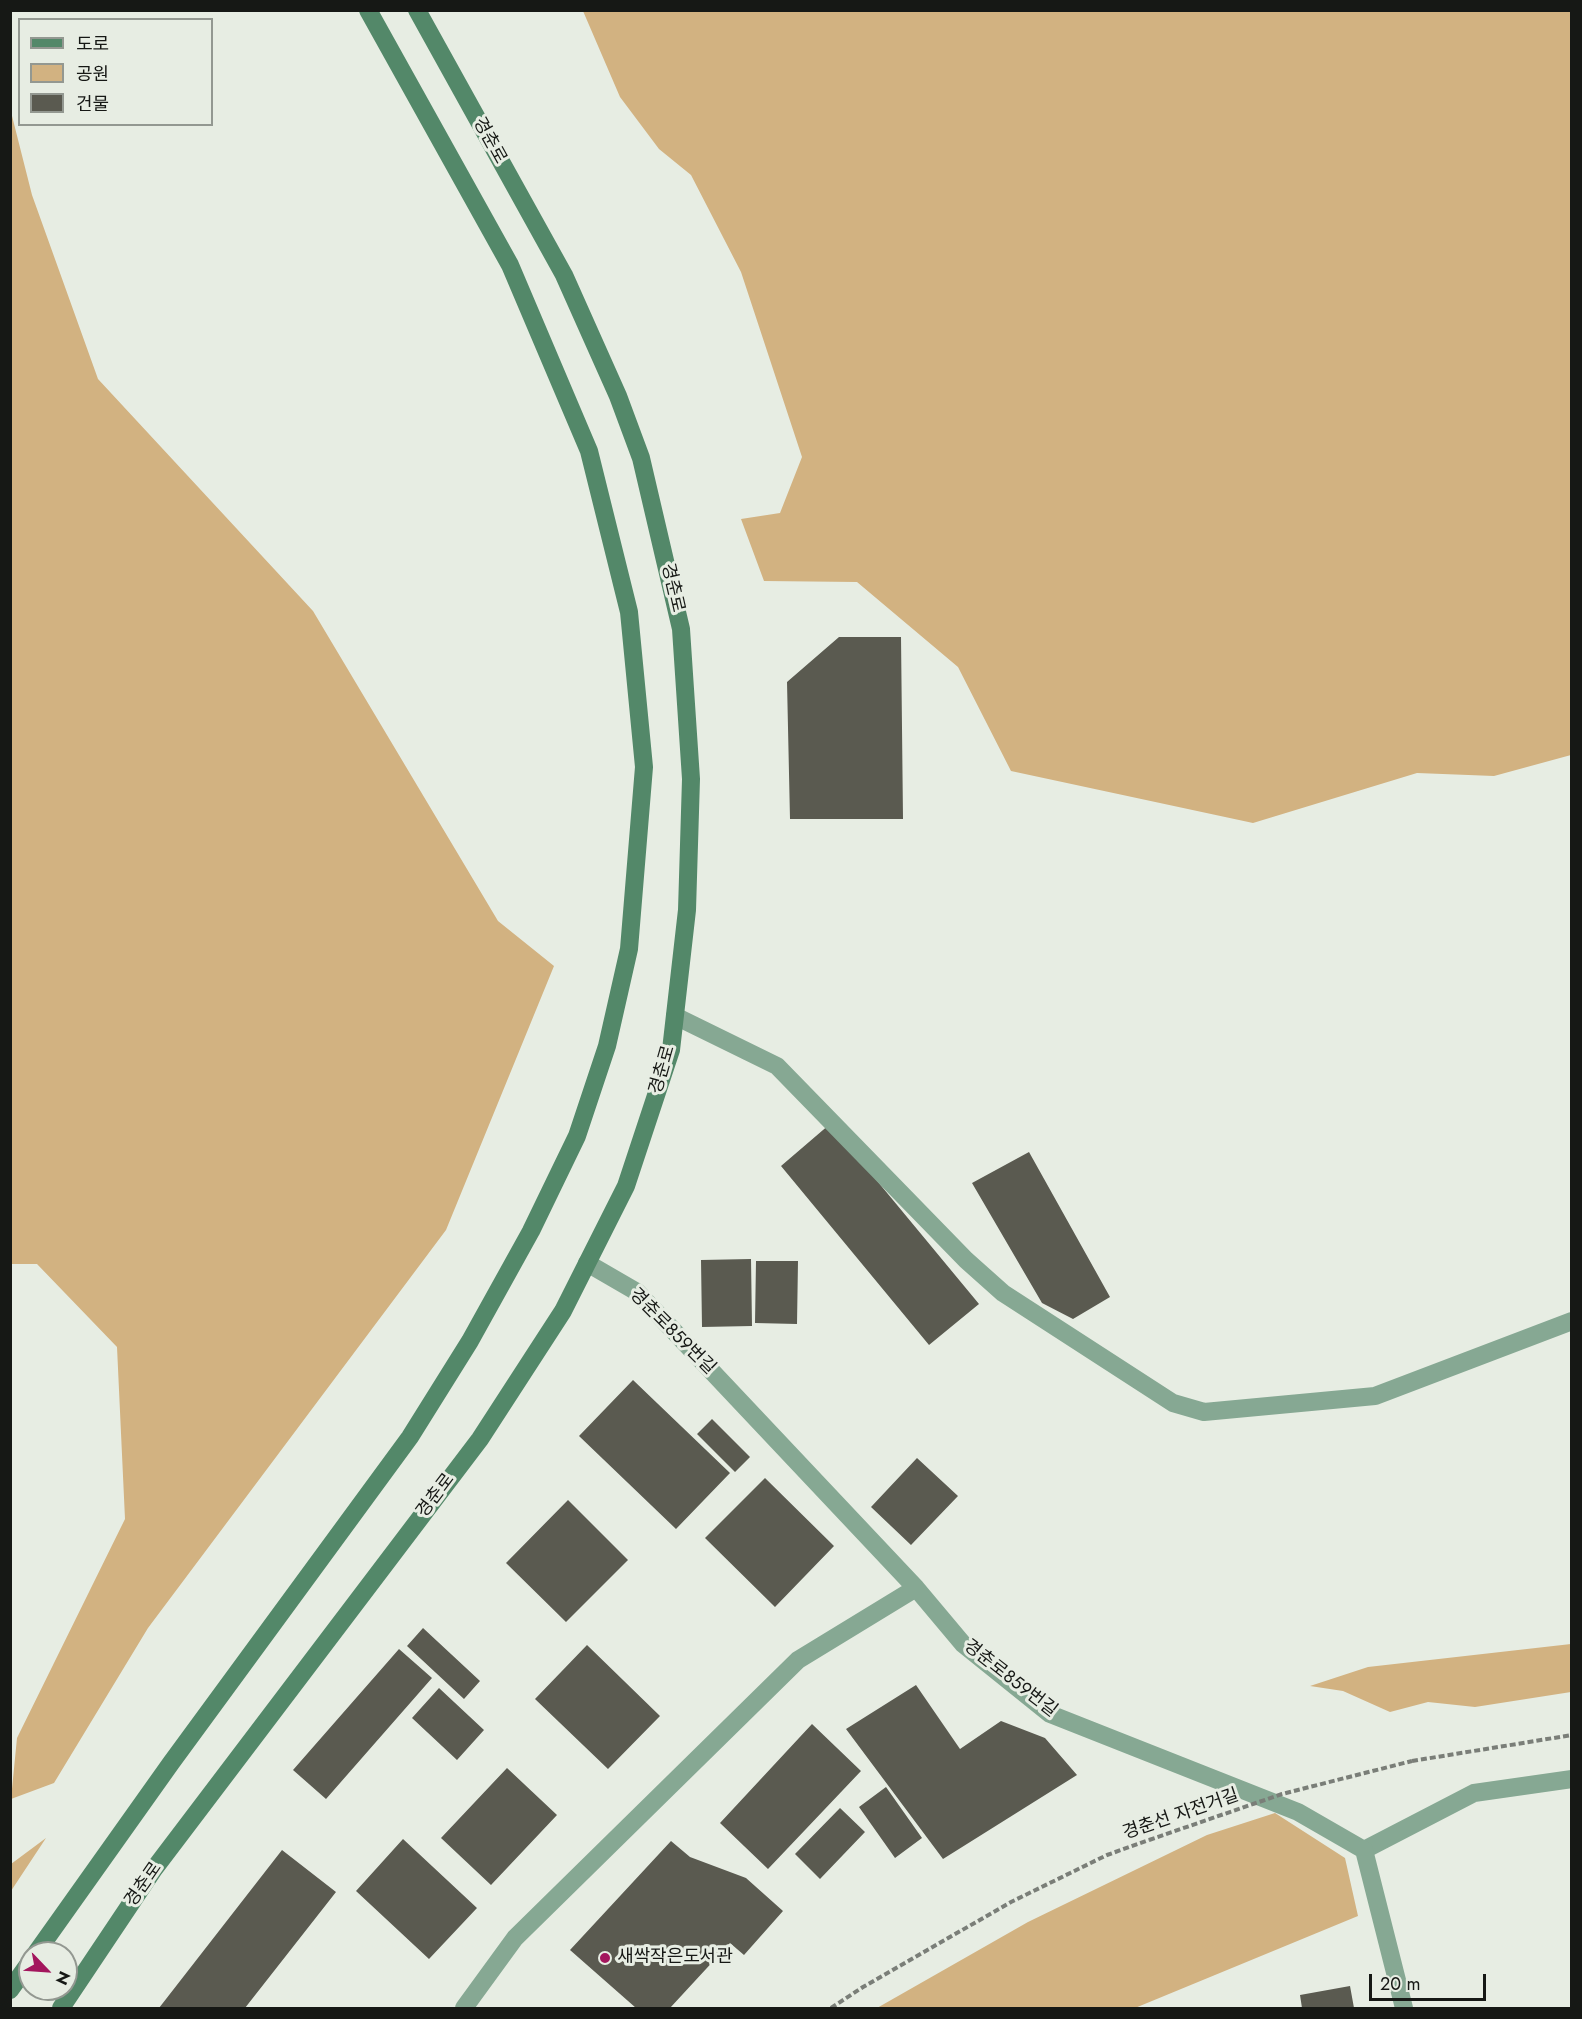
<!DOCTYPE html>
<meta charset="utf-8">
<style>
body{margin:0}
#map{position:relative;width:1582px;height:2019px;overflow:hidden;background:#e7ede3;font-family:Jost,"Noto Sans KR",sans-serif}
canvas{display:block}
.frame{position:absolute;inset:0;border:12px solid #161815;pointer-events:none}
.legend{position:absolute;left:18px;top:18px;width:195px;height:108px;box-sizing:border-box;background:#e7ede3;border:2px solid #939891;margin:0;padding:8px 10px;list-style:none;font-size:18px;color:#161815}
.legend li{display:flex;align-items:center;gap:12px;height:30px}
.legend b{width:30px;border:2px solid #939891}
.north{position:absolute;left:18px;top:1941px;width:60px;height:60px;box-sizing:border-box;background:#e7ede3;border:2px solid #939891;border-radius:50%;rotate:115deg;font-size:16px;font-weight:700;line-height:24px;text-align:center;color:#161815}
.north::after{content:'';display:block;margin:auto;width:21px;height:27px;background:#a3165d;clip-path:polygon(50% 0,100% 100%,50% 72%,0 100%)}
.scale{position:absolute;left:1369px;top:1974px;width:117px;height:27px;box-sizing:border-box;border:3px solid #161815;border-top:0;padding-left:8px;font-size:18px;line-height:21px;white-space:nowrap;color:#161815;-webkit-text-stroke:4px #e7ede3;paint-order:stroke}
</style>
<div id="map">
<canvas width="1582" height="2019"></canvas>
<div class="frame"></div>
<ul class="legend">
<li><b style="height:8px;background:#538869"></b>도로</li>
<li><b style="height:16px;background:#d2b281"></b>공원</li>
<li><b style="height:16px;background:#5a5a50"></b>건물</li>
</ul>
<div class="north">N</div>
<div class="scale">20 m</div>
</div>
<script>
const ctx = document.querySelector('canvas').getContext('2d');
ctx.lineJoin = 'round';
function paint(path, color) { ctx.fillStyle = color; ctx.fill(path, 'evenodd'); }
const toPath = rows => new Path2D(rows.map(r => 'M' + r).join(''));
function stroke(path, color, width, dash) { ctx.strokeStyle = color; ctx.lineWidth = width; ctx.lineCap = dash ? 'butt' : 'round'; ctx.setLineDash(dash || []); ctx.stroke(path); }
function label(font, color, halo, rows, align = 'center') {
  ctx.font = font + ' Jost,"Noto Sans KR",sans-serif'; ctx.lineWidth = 6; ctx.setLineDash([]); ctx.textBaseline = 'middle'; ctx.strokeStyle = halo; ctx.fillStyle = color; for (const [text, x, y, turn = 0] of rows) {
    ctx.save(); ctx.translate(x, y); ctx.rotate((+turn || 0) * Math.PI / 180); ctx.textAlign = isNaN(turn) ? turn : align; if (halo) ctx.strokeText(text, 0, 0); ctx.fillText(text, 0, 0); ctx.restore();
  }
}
const green = toPath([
 [583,11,1571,11,1571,755,1494,776,1417,773,1253,823,1011,771,958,667,857,582,764,581,741,519,780,513,802,457,741,272,691,175,659,149,620,97],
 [10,108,32,195,98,379,313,611,498,921,554,966,446,1230,148,1628,54,1783,11,1799,17,1738,125,1519,117,1347,37,1264,11,1264],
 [1571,1644,1571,1692,1475,1707,1428,1702,1390,1712,1343,1691,1310,1686,1368,1667],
 [1275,1813,1345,1858,1358,1916,1135,2008,877,2008,1028,1922,1207,1835],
 [46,1838,11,1891,11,1864]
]);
const building = toPath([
 [839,637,901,637,903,819,790,819,787,682],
 [830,1124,979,1304,929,1345,781,1166],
 [1029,1152,1110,1297,1073,1319,1042,1303,972,1183],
 [751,1259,752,1326,702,1327,701,1260],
 [756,1261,798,1261,797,1324,755,1323],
 [633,1380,730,1473,676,1529,579,1436],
 [712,1419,750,1457,735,1472,697,1434],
 [917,1458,958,1496,911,1545,871,1507],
 [765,1478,834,1546,775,1607,705,1538],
 [568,1500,628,1560,566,1622,506,1563],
 [423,1628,480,1681,464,1699,407,1646],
 [587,1645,660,1716,608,1769,535,1699],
 [399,1649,432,1678,326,1799,293,1770],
 [916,1685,960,1749,1001,1721,1045,1738,1077,1775,943,1859,846,1729],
 [439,1688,484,1730,457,1760,412,1718],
 [812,1724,861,1771,768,1869,720,1823],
 [507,1768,557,1815,491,1885,441,1838],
 [886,1787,922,1838,895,1858,859,1807],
 [840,1808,865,1832,820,1879,795,1854],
 [403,1839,477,1908,429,1959,356,1891],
 [671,1841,690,1857,746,1878,783,1911,744,1955,730,1943,670,2008,636,2008,570,1950],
 [282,1850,336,1892,245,2008,159,2008],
 [1350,1986,1354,2008,1302,2008,1300,1995]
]);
const path = toPath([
 [1412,1761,1572,1735],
 [831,2008,863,1987,1011,1902,1107,1855,1149,1840]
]);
const lane = toPath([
 [1364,1850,1474,1793,1572,1779]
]);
const street = toPath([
 [675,1016,777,1066,966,1260,1003,1293,1173,1403,1204,1412,1375,1396,1572,1321],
 [587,1263,637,1292,916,1588,963,1644,1050,1714,1298,1812,1364,1850,1404,2008],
 [464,2008,515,1938,798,1660,916,1588]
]);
const secondary = toPath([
 [36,1953,171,1763,410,1437,470,1341,531,1231,577,1136,607,1046,629,949,644,767,629,612,589,451,510,265,368,10],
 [10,1990,30,1962],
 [61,2008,154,1869,480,1439,563,1311,626,1186,671,1050,687,910,691,779,681,629,641,458,618,396,564,275,417,10]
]);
const pathBridge = toPath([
 [1149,1840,1282,1794,1412,1761]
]);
const markers = [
 [605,1958,6,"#a3165d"]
];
const streetNames = [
 ["경춘로",489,141,61],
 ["경춘로",672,588,77],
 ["경춘로",663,1070,-74],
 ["경춘로859번길",672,1332,45],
 ["경춘로",436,1496,-53],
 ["경춘로859번길",1010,1679,38],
 ["경춘선 자전거길",1181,1815,-19],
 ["경춘로",144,1885,-55]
];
const poiNames = [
 ["새싹작은도서관",617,1958]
];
paint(green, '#d2b281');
paint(building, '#5a5a50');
stroke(path, '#7a7e78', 4, [6, 3]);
stroke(lane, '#86a893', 18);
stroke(street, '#86a893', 18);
stroke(secondary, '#538869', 18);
stroke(pathBridge, '#7a7e78', 4, [6, 3]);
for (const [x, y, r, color] of markers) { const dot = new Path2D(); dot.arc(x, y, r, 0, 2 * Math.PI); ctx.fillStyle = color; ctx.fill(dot); stroke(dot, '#e7ede3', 2); }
label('18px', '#161815', '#e7ede3', streetNames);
label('18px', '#161815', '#e7ede3', poiNames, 'left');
</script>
